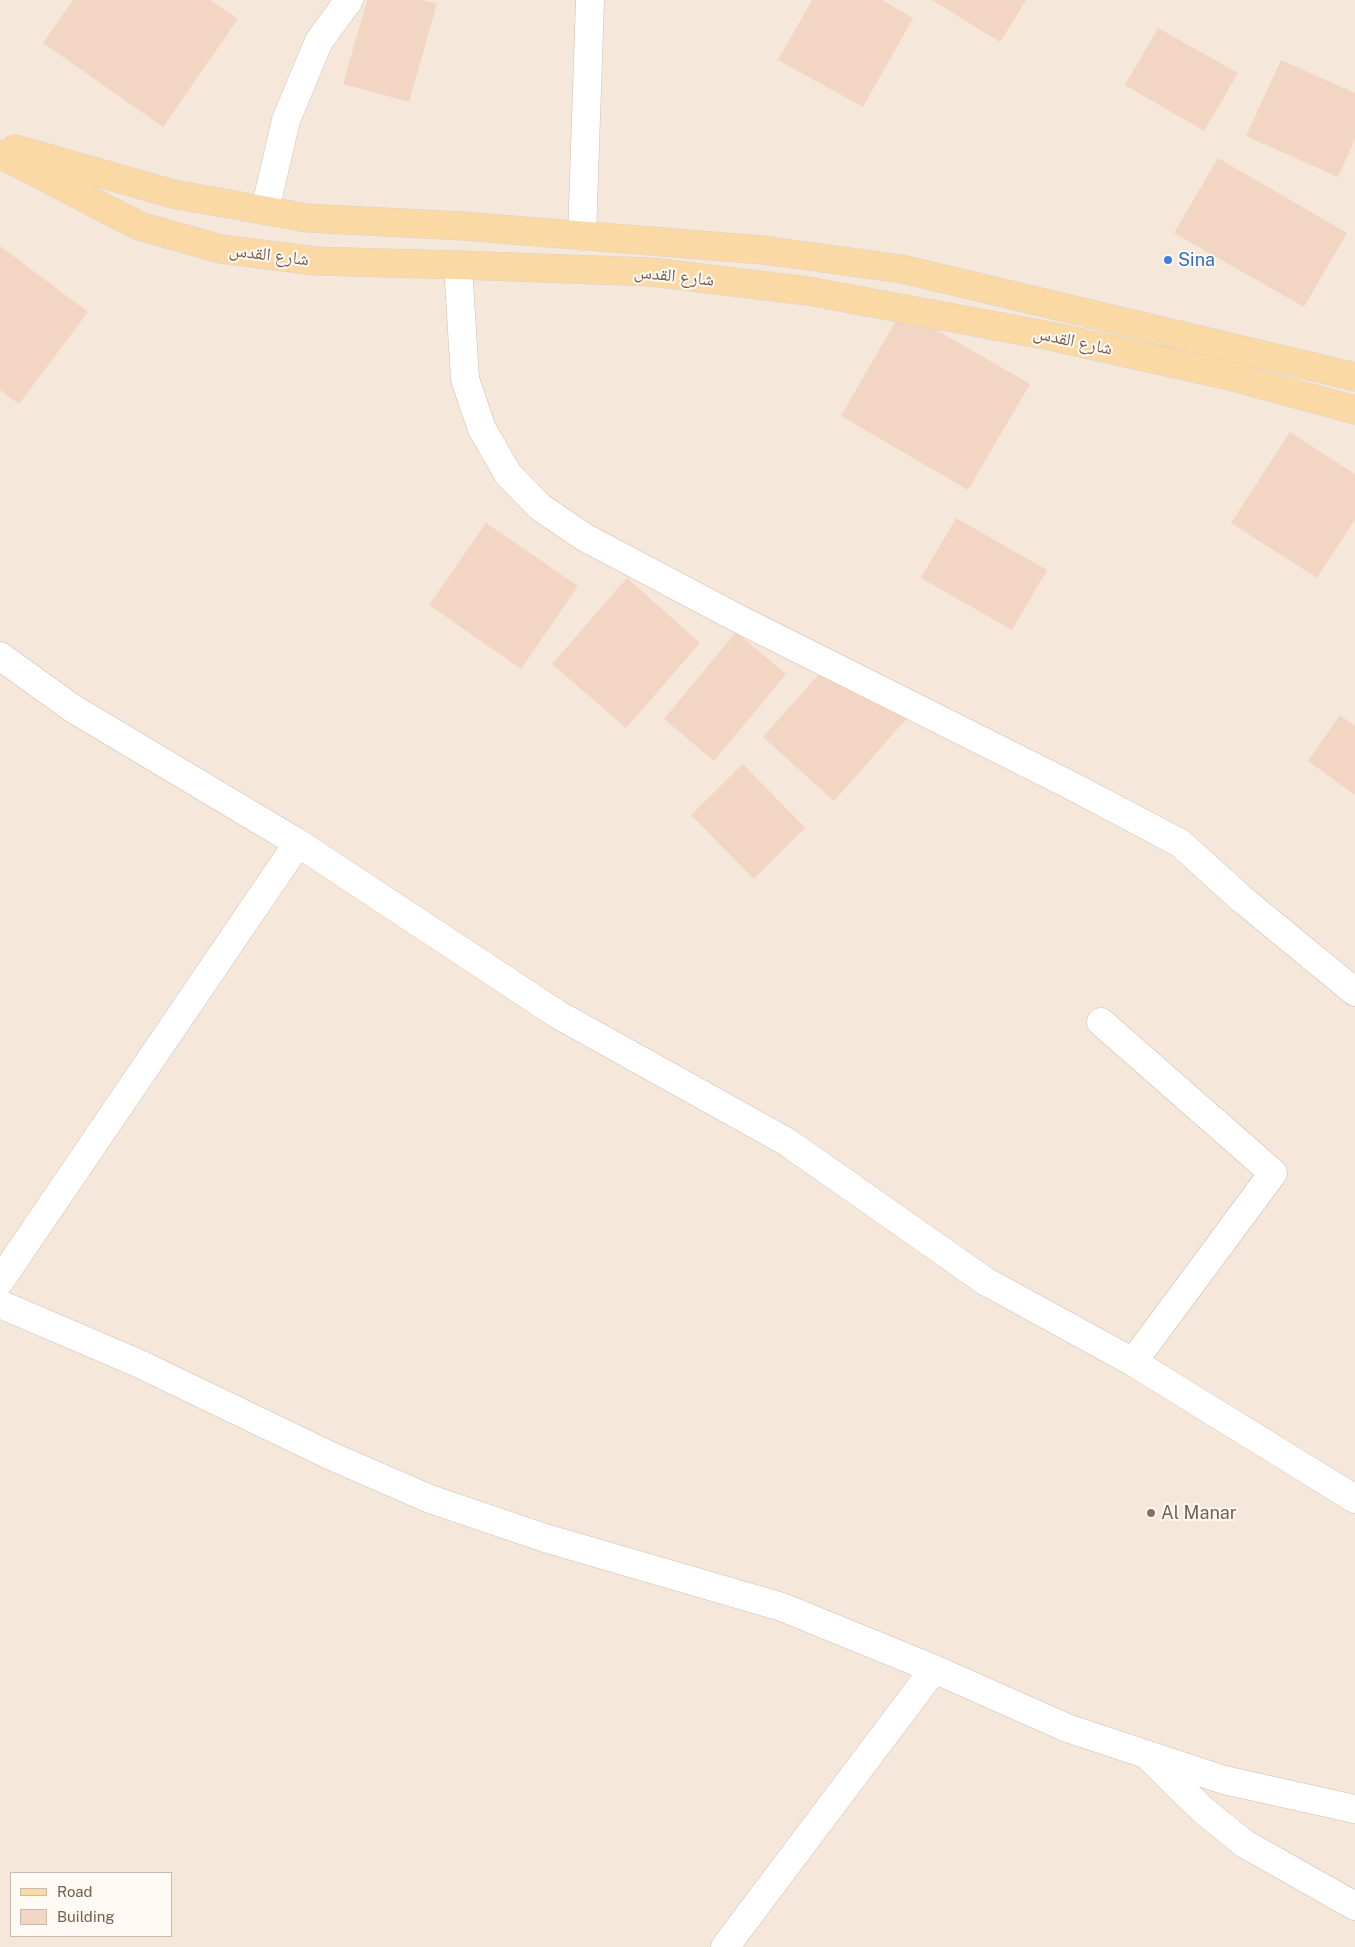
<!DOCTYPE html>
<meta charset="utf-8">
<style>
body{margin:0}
#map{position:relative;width:1355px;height:1947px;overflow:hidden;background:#fdf6ec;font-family:"Public Sans",sans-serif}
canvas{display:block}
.legend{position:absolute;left:10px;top:1872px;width:162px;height:65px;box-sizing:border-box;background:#fffaf3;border:1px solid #cabbb1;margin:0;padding:6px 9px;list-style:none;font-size:15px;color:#7a5c4d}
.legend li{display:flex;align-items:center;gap:10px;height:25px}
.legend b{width:25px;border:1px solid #cabbb1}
</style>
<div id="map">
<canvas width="1355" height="1947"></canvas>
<ul class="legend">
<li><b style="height:6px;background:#fbd9a5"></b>Road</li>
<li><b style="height:14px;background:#f3d5c3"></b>Building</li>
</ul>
</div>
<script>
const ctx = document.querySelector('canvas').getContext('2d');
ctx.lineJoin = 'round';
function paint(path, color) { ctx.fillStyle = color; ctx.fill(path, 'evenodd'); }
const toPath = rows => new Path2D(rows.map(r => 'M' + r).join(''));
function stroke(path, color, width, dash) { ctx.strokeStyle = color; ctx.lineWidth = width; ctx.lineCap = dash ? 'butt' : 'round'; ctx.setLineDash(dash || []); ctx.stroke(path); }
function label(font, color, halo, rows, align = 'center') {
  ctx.font = font + ' "Public Sans","Noto Naskh Arabic",sans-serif'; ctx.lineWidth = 4; ctx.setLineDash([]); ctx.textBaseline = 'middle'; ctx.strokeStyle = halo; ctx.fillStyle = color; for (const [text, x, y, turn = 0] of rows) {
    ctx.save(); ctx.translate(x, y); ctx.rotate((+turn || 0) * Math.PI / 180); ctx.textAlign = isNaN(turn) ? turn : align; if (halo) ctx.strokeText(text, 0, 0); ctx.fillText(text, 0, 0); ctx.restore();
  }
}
const residential = toPath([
 [0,0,1355,0,1355,1947,0,1947],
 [11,1873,171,1873,171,1936,11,1936]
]);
const building = toPath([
 [73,0,210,0,238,19,163,127,43,43],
 [367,0,422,0,437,4,409,102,343,84],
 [812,0,882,0,913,18,863,107,778,60],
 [932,0,1026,0,1000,42],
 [1158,28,1238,73,1204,131,1125,85],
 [1281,60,1355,93,1355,139,1338,177,1246,136],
 [1218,158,1347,233,1304,307,1174,233],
 [0,246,88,312,19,404,0,390],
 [902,310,1030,384,968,490,841,416],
 [1290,432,1355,474,1355,519,1317,578,1231,523],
 [956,518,1047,570,1012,630,921,578],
 [486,523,578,586,521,669,429,605],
 [627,578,700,643,626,728,552,664],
 [736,632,786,674,714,761,664,719],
 [836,655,907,718,834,801,763,737],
 [1340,715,1355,726,1355,795,1308,761],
 [743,764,805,828,754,879,691,815]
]);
const minor = toPath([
 [265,210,286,120,319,41,349,0],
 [582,236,590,0],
 [458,265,465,379,482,429,508,474,540,507,584,537,737,618,1070,785,1180,843,1243,900,1355,992],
 [0,656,72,708,298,843,557,1014,787,1142,985,1281,1133,1362,1355,1499],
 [1101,1022,1273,1173,1133,1362],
 [0,1281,298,843],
 [0,1304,140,1364,331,1456,430,1499,545,1538,782,1607,934,1669,1067,1728,1224,1780,1355,1809],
 [1151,1759,1204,1811,1245,1844,1355,1906],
 [725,1947,934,1669]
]);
const major = toPath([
 [15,149,173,194,307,218,463,226,763,250,902,269,1355,377],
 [0,154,139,226,221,249,316,261,458,265,651,272,808,291,1050,336,1226,375,1355,410]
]);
const markers = [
 [1168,260,5,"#3f7fe0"],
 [1151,1513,5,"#8d6e63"]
];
const streetNames = [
 ["شارع القدس",269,255,7],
 ["شارع القدس",674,276,6],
 ["شارع القدس",1073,341,12]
];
const shopNames = [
 ["Sina",1178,260]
];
const educationNames = [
 ["Al Manar",1161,1513]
];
paint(residential, '#f5e8da');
paint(building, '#f3d5c3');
stroke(minor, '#d1beb0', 29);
stroke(major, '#dad1cd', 29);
stroke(minor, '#fff', 28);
stroke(major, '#fbd9a5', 28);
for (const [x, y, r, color] of markers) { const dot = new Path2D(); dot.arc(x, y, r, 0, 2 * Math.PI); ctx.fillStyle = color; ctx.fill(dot); stroke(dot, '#fffaf3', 2); }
label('18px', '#7a5c4d', '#fffaf3', streetNames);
label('18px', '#366cbe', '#fffaf3', shopNames, 'left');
label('18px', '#785e54', '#fffaf3', educationNames, 'left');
</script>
